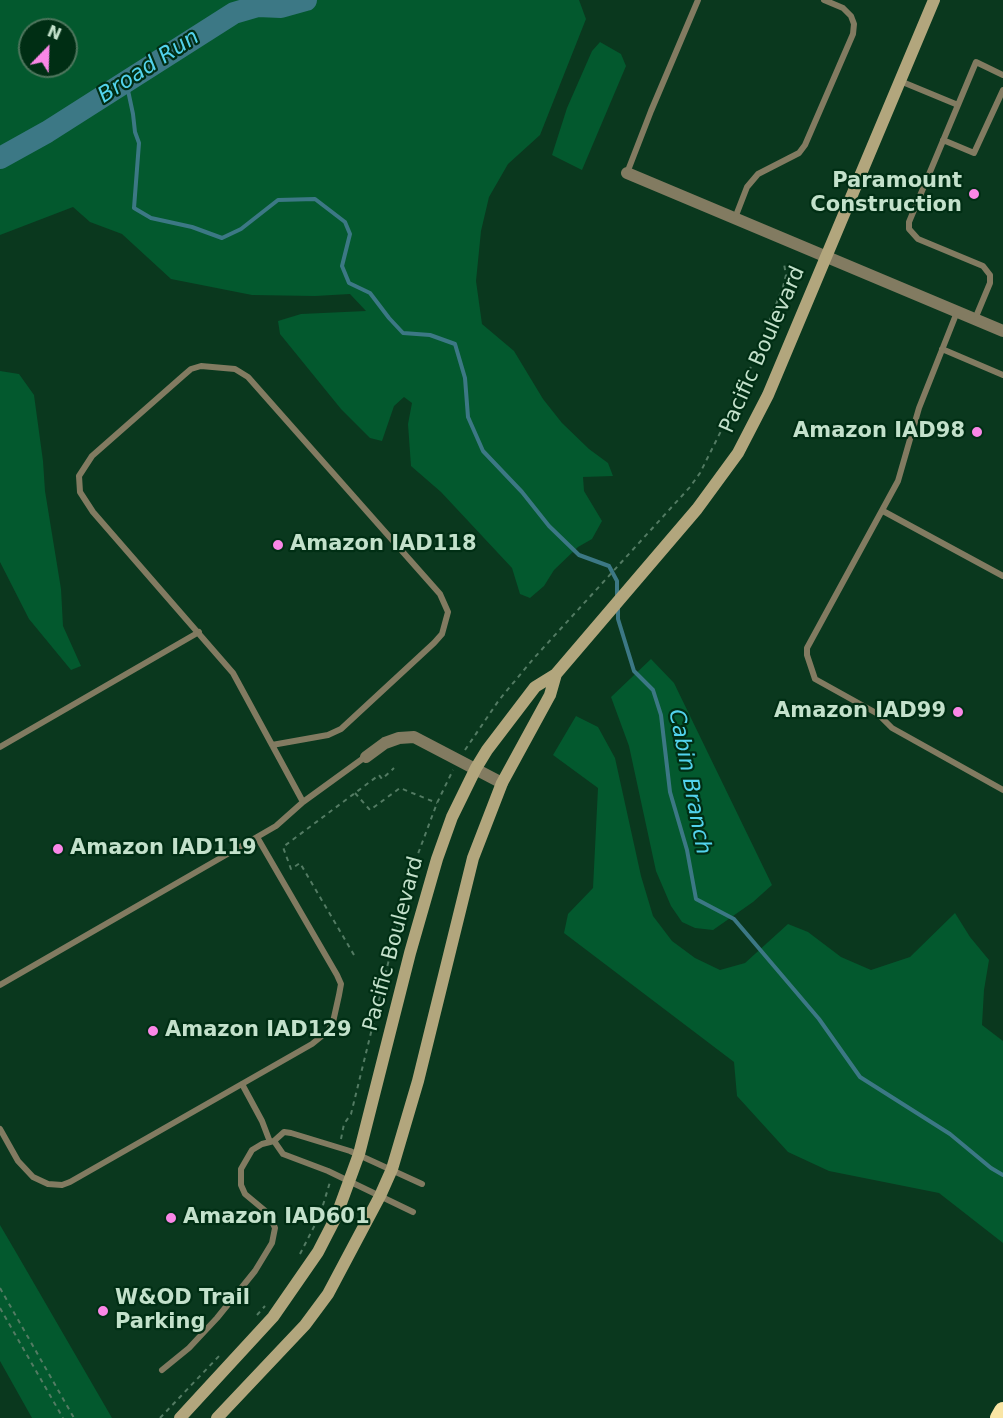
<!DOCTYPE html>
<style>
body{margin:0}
#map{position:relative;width:1003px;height:1418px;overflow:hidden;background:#0a381e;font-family:"DejaVu Sans",sans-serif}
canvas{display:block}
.north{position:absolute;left:18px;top:18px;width:60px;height:60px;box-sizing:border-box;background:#002e14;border:2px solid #4e765d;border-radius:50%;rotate:23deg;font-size:16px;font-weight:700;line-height:24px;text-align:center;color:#c3e1cb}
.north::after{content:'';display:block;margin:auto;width:21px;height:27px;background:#fa87e7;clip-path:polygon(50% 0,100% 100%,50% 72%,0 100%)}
</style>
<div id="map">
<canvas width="1003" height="1418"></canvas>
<div class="north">N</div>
</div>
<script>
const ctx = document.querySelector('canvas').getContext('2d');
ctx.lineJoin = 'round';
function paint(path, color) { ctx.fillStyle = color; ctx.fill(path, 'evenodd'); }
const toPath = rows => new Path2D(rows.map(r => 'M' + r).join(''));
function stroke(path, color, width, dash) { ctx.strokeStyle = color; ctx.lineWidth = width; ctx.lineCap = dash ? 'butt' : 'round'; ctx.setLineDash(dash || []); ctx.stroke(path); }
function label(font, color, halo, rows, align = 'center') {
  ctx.font = font + ' "DejaVu Sans",sans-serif'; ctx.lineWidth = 4.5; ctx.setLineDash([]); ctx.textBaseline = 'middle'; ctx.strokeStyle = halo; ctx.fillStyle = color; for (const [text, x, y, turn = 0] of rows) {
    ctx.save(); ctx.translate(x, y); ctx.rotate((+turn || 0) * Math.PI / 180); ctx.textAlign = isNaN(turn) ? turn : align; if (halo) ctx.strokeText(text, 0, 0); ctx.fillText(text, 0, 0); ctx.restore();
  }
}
const green = toPath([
 [0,0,579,0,586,19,540,135,508,164,489,197,481,231,476,281,482,324,514,351,543,399,562,423,589,449,608,463,613,476,583,477,584,491,602,521,592,539,578,547,554,570,544,586,530,598,520,594,512,568,441,492,411,466,408,424,412,403,404,397,394,406,382,441,370,438,341,409,280,334,278,321,301,314,366,311,350,294,315,296,252,295,171,279,122,234,90,222,73,207,0,235],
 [30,30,66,30,66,66,30,66],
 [600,42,621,54,626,66,582,170,552,155,567,108,592,51],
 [0,371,19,374,34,395,43,461,45,491,61,589,63,626,81,666,71,670,29,619,0,562],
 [651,659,674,683,772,885,753,902,713,930,695,928,682,922,671,906,656,871,629,746,611,697],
 [576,716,598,727,615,758,641,876,653,916,672,941,695,958,720,970,745,963,788,924,808,932,841,957,871,970,910,957,955,913,970,937,989,960,984,990,982,1025,1003,1041,1003,1243,939,1193,829,1171,788,1152,737,1096,734,1062,564,933,568,914,593,888,598,788,553,755],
 [0,1225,17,1254,112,1418,32,1418,0,1361]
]);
const stream = toPath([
 [126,81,133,114,135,132,139,143,134,208,151,218,192,227,222,238,241,229,278,200,315,199,345,222,350,234,342,266,349,283,370,293,389,318,403,333,430,335,455,344,465,378,468,417,483,451,522,492,549,526,579,555,609,566,617,581,617,596],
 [618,607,618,619,634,671,653,690,661,715,670,792,687,850,696,899,734,919,819,1019,860,1077,950,1134,991,1168,1003,1175]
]);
const river = toPath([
 [0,158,47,132,234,13,258,6,281,7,306,0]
]);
const path = toPath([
 [465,750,499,700,534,658,690,487,700,473,742,389,783,287,786,275,784,264],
 [355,793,370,810,400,788,437,803],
 [354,955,300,863,291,869,283,847,379,775,382,779,394,768],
 [341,1139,344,1124,351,1114,409,878,437,803,453,770],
 [300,1254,320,1215,330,1182],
 [0,1288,74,1418],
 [0,1308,63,1418],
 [257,1315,265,1306],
 [160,1418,220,1355]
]);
const service = toPath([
 [900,81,958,105,909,222,909,229,918,239,983,266,990,275,990,283,975,319],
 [958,105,976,62,1003,75],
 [943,140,974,153,1003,90],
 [627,173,651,111,698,0],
 [735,218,747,187,758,174,799,153,805,145,853,34,854,24,851,16,843,8,824,0],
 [957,312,919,408,898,481,807,648,807,655,815,679,878,714,892,728,1003,790],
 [942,349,1003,375],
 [883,511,1003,576],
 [272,745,328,735,341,729,434,643,442,634,448,612,440,594,248,377,235,369,201,366,191,369,184,375,92,456,79,476,80,492,93,512,233,673,303,802],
 [0,747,199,632],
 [0,985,257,837,276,826,303,802,365,757],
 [242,1084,262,1121,270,1142],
 [0,1129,18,1161,33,1177,48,1184,62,1185,70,1182,312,1044,328,1031,333,1022,339,995,341,984,337,975,257,837],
 [274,1141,283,1154,328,1171,413,1212],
 [162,1370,189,1348,217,1318,255,1271,272,1243,275,1228,269,1214,245,1194,241,1185,241,1169,252,1150,262,1144,274,1141,284,1132,291,1133,350,1151,422,1184]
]);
const minor = toPath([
 [627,173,1003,331],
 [366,757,385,743,399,738,414,737,502,783]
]);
const secondary = toPath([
 [180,1418,273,1317,318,1252,336,1217,359,1154,410,953,437,859,452,817,476,768,487,750,535,687,556,674,697,509,738,453,768,395,934,0],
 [217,1418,305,1325,328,1294,380,1196,392,1169,418,1081,473,858,502,783,550,695,556,674]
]);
const motorway = toPath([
 [999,1418,1003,1411]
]);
const markers = [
 [974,194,6,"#fa87e7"],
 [977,432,6,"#fa87e7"],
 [278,545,6,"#fa87e7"],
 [958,712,6,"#fa87e7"],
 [58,849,6,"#fa87e7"],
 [153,1031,6,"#fa87e7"],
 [171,1218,6,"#fa87e7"],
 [103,1311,6,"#fa87e7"]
];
const poiNames = [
 ["Paramount",962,182,"right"],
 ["Construction",962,206,"right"],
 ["Amazon IAD98",965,432,"right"],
 ["Amazon IAD118",290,545],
 ["Amazon IAD99",946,712,"right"],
 ["Amazon IAD119",70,849],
 ["Amazon IAD129",165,1031],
 ["Amazon IAD601",183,1218],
 ["W&OD Trail",115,1299],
 ["Parking",115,1323]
];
const streetNames = [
 ["Pacific Boulevard",763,350,-66],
 ["Pacific Boulevard",394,944,-75]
];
const waterNames = [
 ["Broad Run",149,67,-33],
 ["Cabin Branch",689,782,79]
];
paint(green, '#03592e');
stroke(stream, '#3c7885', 4);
stroke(river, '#3c7885', 22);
stroke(path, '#537b63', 2, [4.5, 4.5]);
stroke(service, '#827b61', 6);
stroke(minor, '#827b61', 12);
stroke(secondary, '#b2a67d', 12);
stroke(motorway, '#f9e5a4', 18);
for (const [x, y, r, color] of markers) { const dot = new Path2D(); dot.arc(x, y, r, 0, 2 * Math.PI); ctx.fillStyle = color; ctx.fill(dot); stroke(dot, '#002e14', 2); }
label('bold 21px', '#c3e1cb', '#002e14', poiNames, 'left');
label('21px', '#c3e1cb', '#002e14', streetNames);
label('italic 22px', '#52d3ed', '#002e14', waterNames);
</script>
